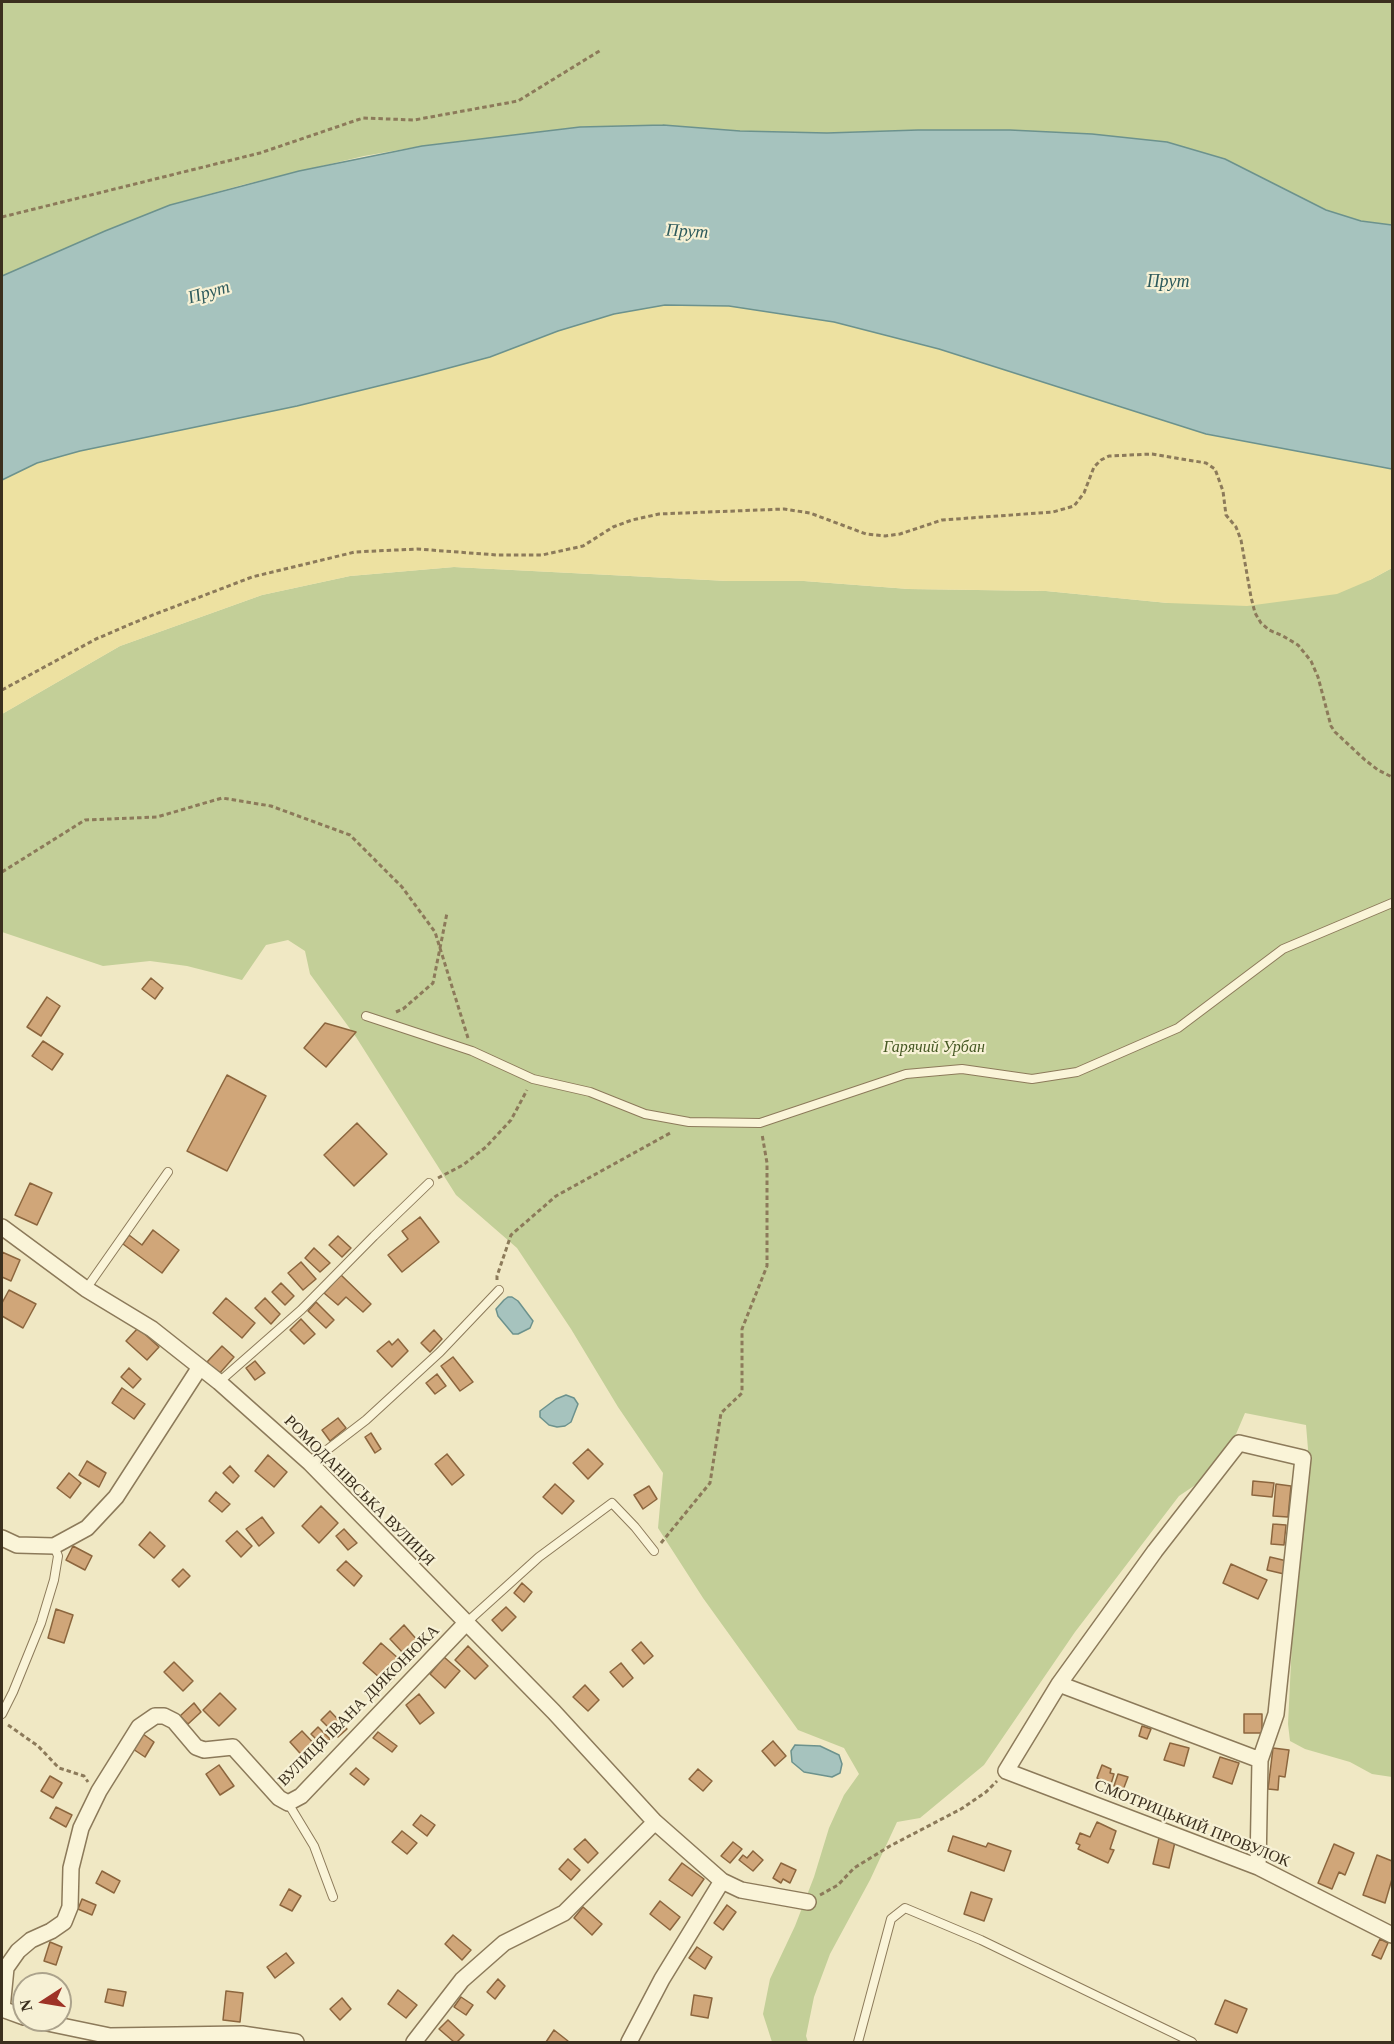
<!DOCTYPE html>
<meta charset="utf-8">
<style>
body{margin:0}
#map{position:relative;width:1394px;height:2044px;overflow:hidden;background:#f0e8c4;font-family:Georgia,serif}
canvas{display:block}
.frame{position:absolute;inset:0;border:3px solid #3b2f1e;pointer-events:none}
.north{position:absolute;left:12px;top:1972px;width:60px;height:60px;box-sizing:border-box;background:#f7f1d5;border:2px solid #aca38c;border-radius:50%;rotate:258deg;font-size:16px;font-weight:700;line-height:24px;text-align:center;color:#3b2f1e}
.north::after{content:'';display:block;margin:auto;width:21px;height:27px;background:#9e3327;clip-path:polygon(50% 0,100% 100%,50% 72%,0 100%)}
</style>
<div id="map">
<canvas width="1394" height="2044"></canvas>
<div class="frame"></div>
<div class="north">N</div>
</div>
<script>
const ctx = document.querySelector('canvas').getContext('2d');
ctx.lineJoin = 'round';
function paint(path, color) { ctx.fillStyle = color; ctx.fill(path, 'evenodd'); }
const toPath = rows => new Path2D(rows.map(r => 'M' + r).join(''));
function stroke(path, color, width, dash) { ctx.strokeStyle = color; ctx.lineWidth = width; ctx.lineCap = dash ? 'butt' : 'round'; ctx.setLineDash(dash || []); ctx.stroke(path); }
function label(font, color, halo, rows, align = 'center') {
  ctx.font = font + ' Georgia,serif'; ctx.lineWidth = 4.5; ctx.setLineDash([]); ctx.textBaseline = 'middle'; ctx.strokeStyle = halo; ctx.fillStyle = color; for (const [text, x, y, turn = 0] of rows) {
    ctx.save(); ctx.translate(x, y); ctx.rotate((+turn || 0) * Math.PI / 180); ctx.textAlign = isNaN(turn) ? turn : align; if (halo) ctx.strokeText(text, 0, 0); ctx.fillText(text, 0, 0); ctx.restore();
  }
}
const green = toPath([
 [2,2,1392,2,1392,225,1361,221,1326,210,1225,159,918,130,827,133,740,131,663,125,580,127,422,146,364,156,242,185,170,205,105,231,2,276],
 [454,567,728,581,804,581,909,589,1046,591,1168,603,1370,580,1392,568,1392,1777,1372,1774,1350,1762,1305,1749,1290,1741,1288,1724,1292,1642,1308,1449,1306,1425,1245,1413,1222,1467,1179,1496,1075,1632,984,1765,920,1818,897,1822,870,1880,830,1954,814,1997,806,2036,808,2042,772,2042,763,2014,770,1979,795,1926,814,1877,829,1828,844,1795,859,1774,844,1748,798,1730,703,1598,658,1528,663,1473,618,1407,571,1329,517,1248,456,1195,356,1037,310,974,305,951,288,940,266,945,242,980,187,966,150,961,103,966,2,932,2,714,120,646,262,595,350,576]
]);
const sand = toPath([
 [665,305,729,306,834,322,939,349,1206,434,1392,469,1392,568,1370,580,1337,594,1247,606,1168,603,1046,591,909,589,804,581,728,581,454,567,350,576,262,595,120,646,2,714,2,480,37,463,80,451,297,406,415,377,490,357,558,331,614,314]
]);
const water = toPath([
 [663,125,740,131,827,133,918,130,1010,130,1092,134,1167,142,1225,159,1326,210,1361,221,1392,225,1392,469,1206,434,939,349,834,322,729,306,665,305,614,314,558,331,490,357,415,377,297,406,80,451,37,463,2,480,2,276,105,231,170,205,299,171,422,146,580,127,663,125],
 [508,1297,512,1297,518,1301,533,1321,530,1328,518,1334,513,1334,498,1316,496,1309,504,1300,508,1297],
 [566,1395,574,1398,578,1404,571,1422,565,1426,557,1427,549,1425,540,1417,540,1411,556,1399,566,1395],
 [795,1745,820,1746,839,1755,842,1764,840,1773,832,1777,804,1772,792,1762,791,1751,795,1745]
]);
const building = toPath([
 [151,978,163,988,155,999,142,989,151,978],
 [47,997,60,1006,41,1036,27,1027,47,997],
 [325,1023,356,1032,326,1067,304,1048,325,1023],
 [43,1041,63,1054,52,1070,32,1056,43,1041],
 [227,1075,266,1096,227,1171,187,1151,227,1075],
 [357,1123,387,1154,354,1186,324,1155,357,1123],
 [30,1183,52,1193,37,1225,15,1215,30,1183],
 [420,1217,439,1242,402,1272,388,1255,408,1239,402,1231,420,1217],
 [153,1230,179,1250,162,1273,123,1244,129,1235,142,1245,153,1230],
 [338,1236,351,1248,342,1257,329,1245,338,1236],
 [314,1248,330,1263,320,1272,305,1258,314,1248],
 [2,1252,20,1260,11,1281,2,1277,2,1252],
 [301,1262,316,1279,303,1290,288,1273,301,1262],
 [341,1275,371,1304,363,1312,346,1297,338,1305,324,1293,341,1275],
 [281,1283,294,1296,285,1305,272,1292,281,1283],
 [9,1290,36,1304,23,1328,2,1316,2,1303,9,1290],
 [226,1298,255,1323,242,1338,213,1313,226,1298],
 [265,1298,280,1314,271,1324,255,1308,265,1298],
 [316,1302,334,1320,326,1328,308,1311,316,1302],
 [301,1319,315,1334,304,1344,290,1330,301,1319],
 [138,1328,159,1347,147,1360,126,1341,138,1328],
 [434,1330,442,1339,430,1352,421,1343,434,1330],
 [398,1339,408,1351,392,1367,377,1351,389,1341,392,1345,398,1339],
 [222,1346,234,1357,219,1374,207,1362,222,1346],
 [453,1357,473,1382,460,1391,441,1366,453,1357],
 [255,1361,265,1373,255,1380,246,1368,255,1361],
 [129,1368,141,1379,133,1388,121,1377,129,1368],
 [437,1374,446,1386,435,1394,426,1383,437,1374],
 [122,1388,145,1404,134,1419,112,1403,122,1388],
 [338,1418,346,1428,330,1441,322,1430,338,1418],
 [371,1433,381,1449,375,1453,365,1437,371,1433],
 [588,1449,603,1464,588,1479,573,1463,588,1449],
 [447,1454,464,1475,452,1485,435,1464,447,1454],
 [268,1455,287,1472,274,1487,255,1471,268,1455],
 [87,1461,106,1473,99,1487,79,1475,87,1461],
 [230,1466,239,1476,233,1483,223,1473,230,1466],
 [69,1473,81,1483,70,1498,57,1488,69,1473],
 [1253,1481,1274,1483,1272,1497,1252,1495,1253,1481],
 [555,1484,574,1501,562,1514,543,1497,555,1484],
 [1276,1484,1291,1486,1288,1517,1273,1516,1276,1484],
 [649,1486,657,1499,643,1509,634,1495,649,1486],
 [216,1492,230,1504,222,1512,209,1501,216,1492],
 [321,1506,338,1523,319,1543,302,1526,321,1506],
 [262,1517,274,1533,259,1546,246,1529,262,1517],
 [1273,1524,1286,1525,1284,1545,1271,1544,1273,1524],
 [344,1529,357,1543,348,1550,336,1536,344,1529],
 [237,1531,252,1546,241,1557,226,1541,237,1531],
 [150,1532,165,1546,154,1558,139,1545,150,1532],
 [73,1546,92,1556,85,1570,66,1560,73,1546],
 [1270,1557,1287,1561,1284,1574,1267,1570,1270,1557],
 [346,1561,362,1576,354,1586,337,1570,346,1561],
 [1231,1564,1267,1580,1258,1599,1223,1583,1231,1564],
 [183,1569,190,1576,179,1587,172,1580,183,1569],
 [522,1583,532,1592,524,1602,514,1593,522,1583],
 [506,1607,516,1617,502,1631,492,1620,506,1607],
 [56,1609,73,1615,64,1643,48,1638,56,1609],
 [404,1625,418,1641,404,1654,390,1639,404,1625],
 [641,1642,653,1656,644,1664,632,1650,641,1642],
 [381,1643,399,1659,389,1669,397,1675,388,1685,363,1663,381,1643],
 [468,1646,488,1666,475,1679,455,1660,468,1646],
 [444,1657,460,1671,445,1688,430,1674,444,1657],
 [174,1662,193,1681,183,1691,164,1672,174,1662],
 [621,1663,633,1678,623,1687,610,1672,621,1663],
 [585,1685,599,1700,588,1711,573,1697,585,1685],
 [220,1693,236,1709,219,1726,203,1710,220,1693],
 [419,1694,434,1713,420,1724,406,1705,419,1694],
 [194,1703,201,1712,188,1724,180,1716,194,1703],
 [330,1711,347,1729,338,1737,321,1720,330,1711],
 [1244,1714,1262,1714,1262,1733,1244,1733,1244,1714],
 [1142,1726,1151,1729,1147,1739,1139,1736,1142,1726],
 [318,1727,330,1739,323,1746,311,1734,318,1727],
 [302,1731,320,1750,307,1761,290,1742,302,1731],
 [378,1732,397,1746,392,1752,373,1738,378,1732],
 [143,1734,154,1742,145,1757,133,1749,143,1734],
 [773,1741,786,1756,775,1766,762,1751,773,1741],
 [1170,1743,1189,1748,1184,1766,1164,1760,1170,1743],
 [1273,1748,1289,1750,1285,1777,1279,1776,1278,1790,1268,1789,1273,1748],
 [1220,1757,1239,1763,1232,1784,1213,1777,1220,1757],
 [219,1765,234,1786,220,1795,206,1774,219,1765],
 [1102,1765,1111,1769,1110,1773,1114,1774,1111,1784,1097,1778,1102,1765],
 [356,1768,369,1779,364,1785,350,1774,356,1768],
 [698,1769,712,1781,703,1791,689,1779,698,1769],
 [1118,1774,1128,1777,1123,1790,1114,1786,1118,1774],
 [50,1776,62,1783,53,1798,41,1791,50,1776],
 [56,1807,72,1815,66,1827,50,1818,56,1807],
 [421,1815,435,1825,427,1836,413,1825,421,1815],
 [1097,1822,1116,1831,1110,1849,1114,1850,1108,1863,1078,1849,1080,1845,1076,1843,1080,1833,1090,1837,1097,1822],
 [402,1831,417,1843,407,1854,392,1842,402,1831],
 [953,1836,986,1847,988,1843,1011,1851,1004,1871,948,1851,953,1836],
 [1159,1838,1175,1842,1169,1868,1153,1864,1159,1838],
 [585,1839,598,1853,588,1863,574,1849,585,1839],
 [733,1842,742,1849,730,1863,721,1856,733,1842],
 [1334,1844,1354,1853,1345,1875,1339,1872,1332,1889,1318,1883,1334,1844],
 [753,1851,763,1860,753,1871,739,1860,743,1855,747,1858,753,1851],
 [1377,1855,1392,1861,1392,1879,1385,1903,1363,1895,1377,1855],
 [568,1859,580,1870,571,1880,559,1869,568,1859],
 [682,1863,704,1879,692,1896,669,1880,682,1863],
 [781,1863,796,1870,790,1883,783,1879,781,1883,773,1878,781,1863],
 [102,1871,120,1881,114,1893,96,1883,102,1871],
 [289,1889,301,1896,292,1911,280,1905,289,1889],
 [971,1892,992,1899,984,1921,964,1914,971,1892],
 [82,1899,96,1905,92,1915,78,1909,82,1899],
 [660,1901,680,1917,670,1930,650,1914,660,1901],
 [727,1905,736,1912,723,1930,714,1923,727,1905],
 [583,1907,602,1924,592,1935,574,1918,583,1907],
 [453,1935,471,1950,462,1960,445,1944,453,1935],
 [1380,1939,1388,1943,1381,1959,1372,1955,1380,1939],
 [50,1942,62,1947,56,1965,44,1961,50,1942],
 [697,1947,712,1957,705,1969,689,1958,697,1947],
 [286,1953,294,1963,275,1978,267,1967,286,1953],
 [498,1979,505,1986,495,1999,487,1992,498,1979],
 [108,1989,126,1992,123,2006,105,2002,108,1989],
 [398,1990,417,2005,406,2018,388,2004,398,1990],
 [226,1991,243,1993,240,2022,223,2020,226,1991],
 [694,1995,712,1998,708,2018,691,2015,694,1995],
 [461,1997,473,2005,466,2015,454,2007,461,1997],
 [342,1998,351,2009,340,2020,330,2009,342,1998],
 [1225,2000,1247,2009,1237,2033,1215,2024,1225,2000],
 [448,2020,464,2035,457,2042,454,2042,439,2029,448,2020],
 [554,2030,568,2041,567,2042,546,2042,554,2030]
]);
const path = toPath([
 [2,217,260,153,363,118,414,120,518,101,601,50],
 [2,690,96,639,145,618,252,577,355,552,417,549,497,555,542,555,583,546,613,527,632,520,659,514,784,509,810,513,866,534,885,536,900,534,942,520,1053,512,1074,506,1084,493,1094,467,1101,460,1109,456,1152,454,1206,463,1215,469,1223,491,1226,515,1236,527,1241,540,1251,597,1255,613,1261,623,1269,630,1283,636,1298,645,1311,661,1318,677,1331,726,1335,732,1365,760,1378,770,1392,777],
 [2,872,85,820,157,817,222,798,271,806,350,835,402,887,435,932,468,1038],
 [396,1012,403,1009,433,983,447,913],
 [438,1178,463,1165,486,1147,511,1120,527,1090],
 [497,1280,497,1276,511,1235,556,1196,672,1132],
 [661,1543,710,1483,721,1413,742,1393,742,1329,767,1266,767,1163,762,1134],
 [8,1725,38,1746,59,1768,84,1776,88,1782],
 [820,1895,838,1885,854,1868,890,1846,961,1809,986,1792,997,1781]
]);
const lane = toPath([
 [366,1016,472,1051,533,1079,590,1092,645,1114,689,1122,760,1123,906,1074,962,1069,1032,1079,1077,1072,1178,1028,1283,949,1392,903],
 [86,1289,168,1172],
 [219,1382,301,1310,374,1236,429,1183],
 [310,1463,366,1420,440,1352,499,1290],
 [466,1623,539,1557,612,1503,635,1527,654,1551],
 [2,1714,13,1692,41,1623,54,1580,58,1556,54,1546],
 [288,1803,314,1846,333,1897],
 [858,2042,891,1919,905,1908,981,1940,1192,2042]
]);
const street = toPath([
 [2,1227,86,1289,152,1329,219,1382,310,1463,554,1712,655,1822,722,1881,741,1890,808,1902],
 [2,1538,17,1545,54,1546,87,1528,116,1497,200,1367],
 [1059,1684,1260,1760],
 [1258,1867,1260,1760,1276,1714,1303,1458,1239,1443,1155,1551,1059,1684,1006,1771,1258,1867,1392,1935],
 [2,2009,6,1968,18,1951,31,1940,51,1931,64,1922,70,1907,71,1868,81,1828,99,1791,139,1727,155,1716,164,1716,174,1721,196,1747,204,1750,233,1747,279,1798,288,1803,301,1796,466,1623],
 [2,2009,24,2017],
 [33,2020,110,2036,242,2034,296,2042],
 [414,2042,462,1980,504,1943,564,1913,655,1822],
 [629,2042,662,1979,722,1881]
]);
const parkNames = [
 ["Гарячий Урбан",934,1048]
];
const streetNames = [
 ["РОМОДАНІВСЬКА ВУЛИЦЯ",359,1491,45],
 ["ВУЛИЦЯ ІВАНА ДІЯКОНЮКА",359,1706,-45],
 ["СМОТРИЦЬКИЙ ПРОВУЛОК",1192,1824,22]
];
const waterNames = [
 ["Прут",687,232,3],
 ["Прут",1168,282],
 ["Прут",209,293,-16]
];
paint(green, '#c3cf98');
paint(sand, '#ede1a1');
paint(water, '#a6c3be');
stroke(water, '#6c928d', 1.5);
paint(building, '#d0a679');
stroke(building, '#8c663e', 1.5);
stroke(lane, '#8c7a5a', 10);
stroke(street, '#8c7a5a', 18);
stroke(path, '#8c7a5a', 3, [4.5, 3]);
stroke(lane, '#faf4d8', 8);
stroke(street, '#faf4d8', 15);
label('italic 16px', '#465924', '#f7f1d5', parkNames);
label('16px', '#3b2f1e', '#f7f1d5', streetNames);
label('italic 18px', '#2d5a5c', '#f7f1d5', waterNames);
</script>
